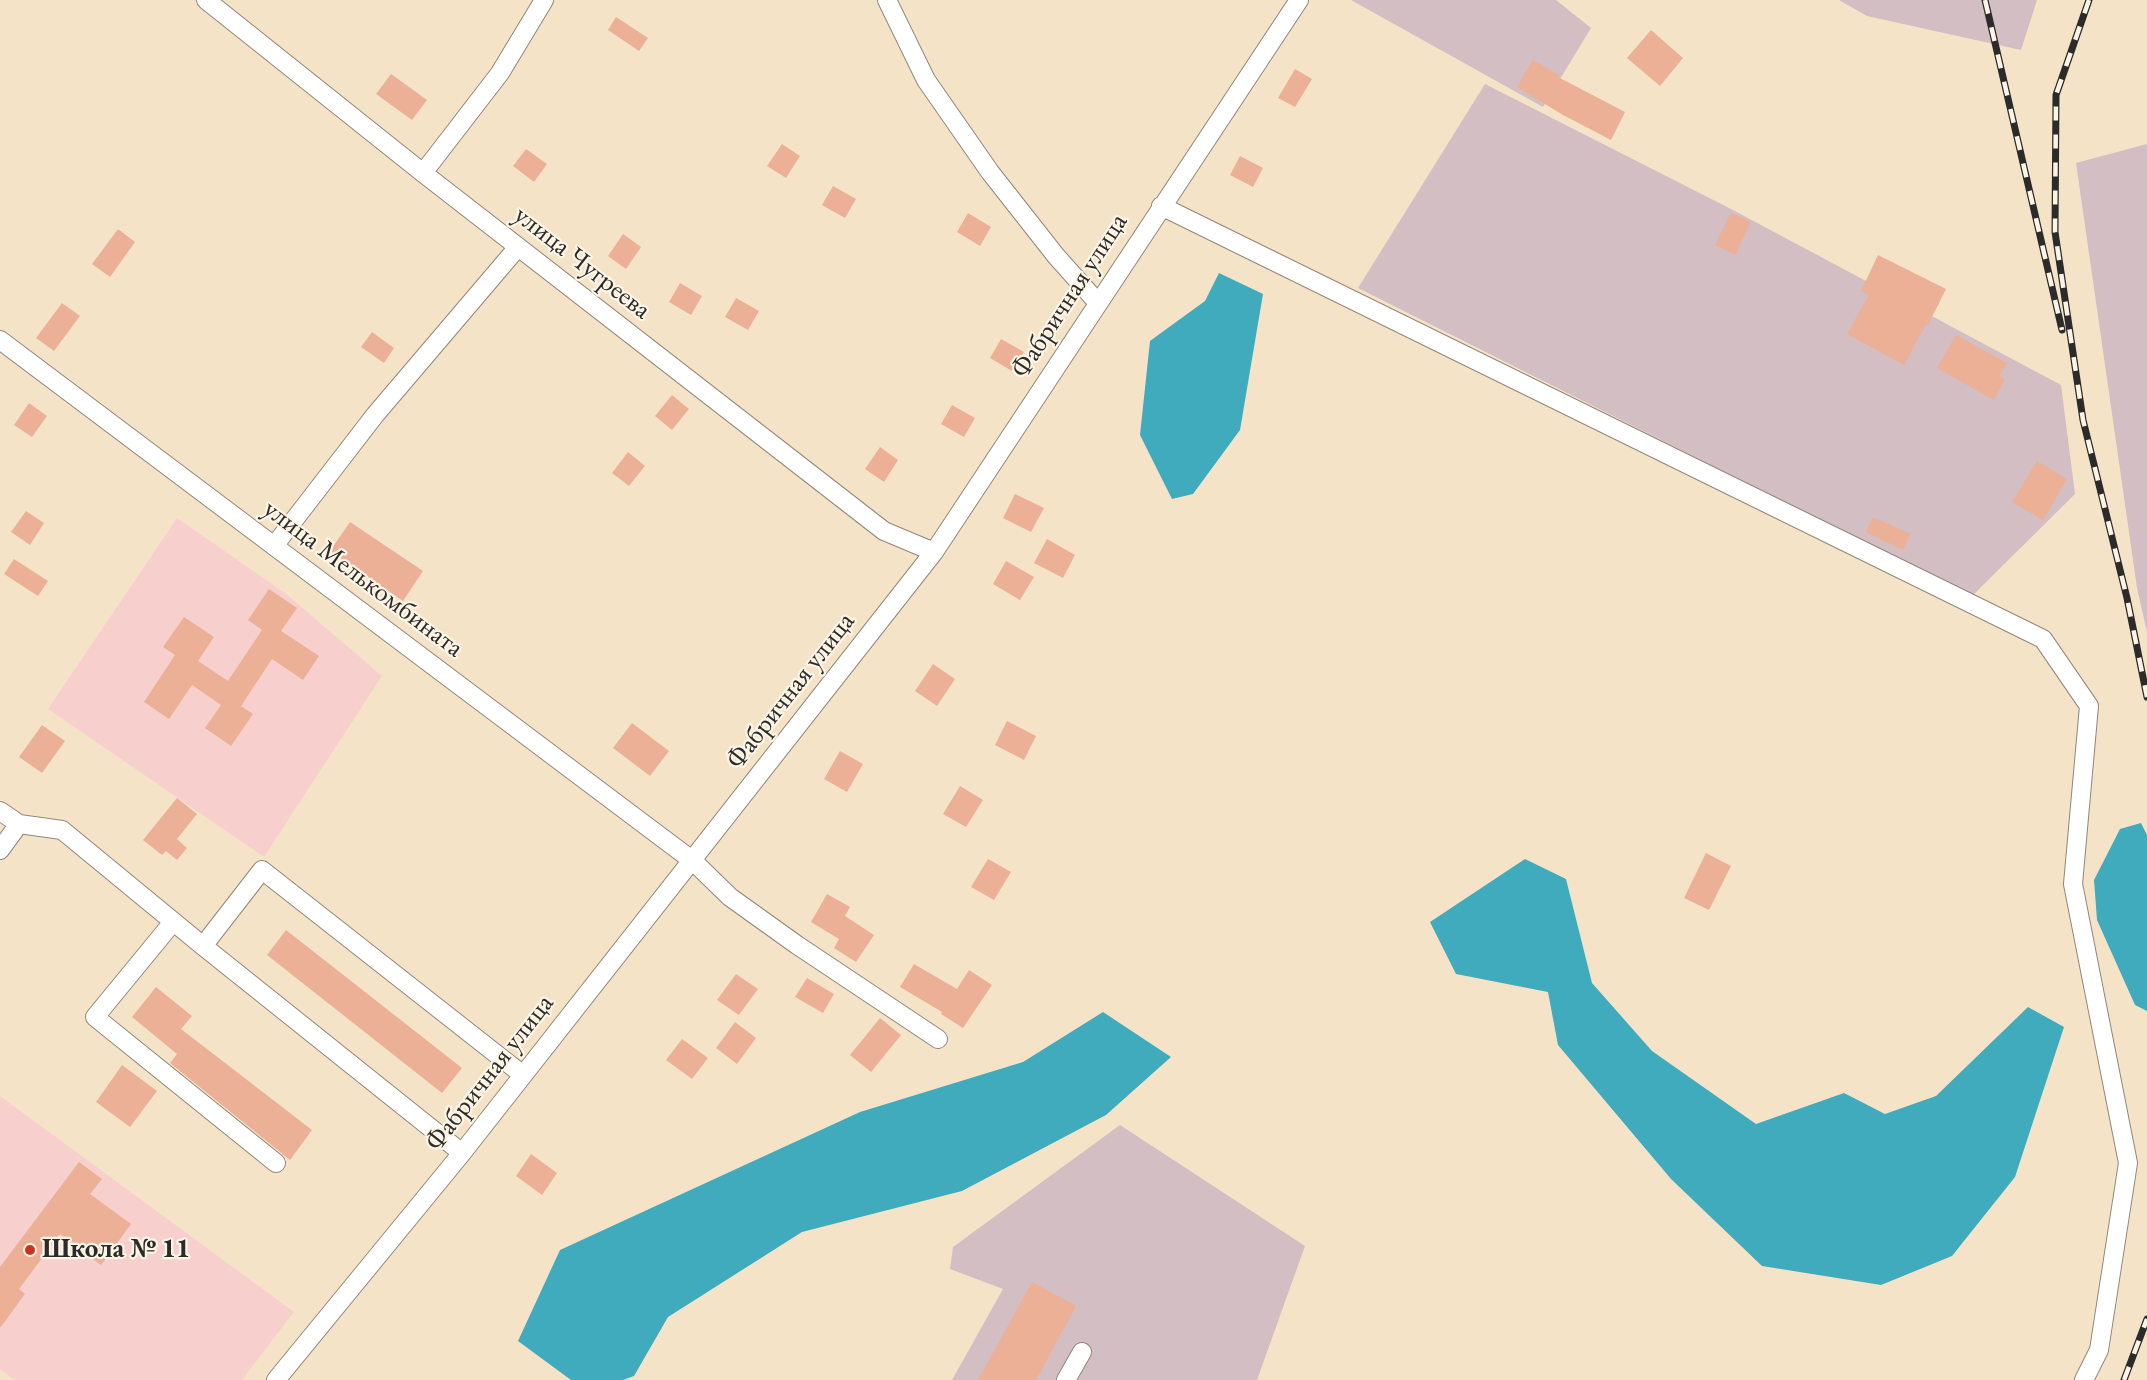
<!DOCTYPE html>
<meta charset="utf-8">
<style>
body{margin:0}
canvas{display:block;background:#f5e3c8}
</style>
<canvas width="2147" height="1380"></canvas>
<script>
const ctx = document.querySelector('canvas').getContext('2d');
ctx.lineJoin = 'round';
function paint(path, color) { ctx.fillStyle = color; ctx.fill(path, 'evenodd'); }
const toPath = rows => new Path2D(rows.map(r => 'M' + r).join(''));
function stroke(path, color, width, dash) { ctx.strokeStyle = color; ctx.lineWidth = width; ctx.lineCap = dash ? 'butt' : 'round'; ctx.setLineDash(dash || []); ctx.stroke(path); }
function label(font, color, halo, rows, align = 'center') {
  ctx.font = font + ' "EB Garamond",serif'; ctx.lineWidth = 4.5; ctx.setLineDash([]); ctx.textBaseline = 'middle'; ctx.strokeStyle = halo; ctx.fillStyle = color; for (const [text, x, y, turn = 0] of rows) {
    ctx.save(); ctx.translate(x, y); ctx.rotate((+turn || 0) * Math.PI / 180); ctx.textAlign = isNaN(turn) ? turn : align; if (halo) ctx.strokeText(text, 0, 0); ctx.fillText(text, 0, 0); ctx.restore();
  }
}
const built = toPath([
 [177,518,285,593,382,676,264,857,48,709],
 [0,1096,294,1312,242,1380,15,1380,0,1369]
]);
const industrial = toPath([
 [1351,0,1556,0,1591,28,1543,107],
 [1839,0,2037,0,2021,50,1867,16],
 [1485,84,1731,209,2061,385,2075,494,1972,596,1358,288],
 [2147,144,2147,632,2137,588,2076,163],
 [1120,1125,1305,1246,1257,1380,952,1380,1003,1289,950,1269,953,1247]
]);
const water = toPath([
 [1219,273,1263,294,1240,430,1193,494,1172,499,1140,435,1150,341,1205,301],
 [2141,823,2147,835,2147,1011,2135,1005,2097,920,2094,880,2120,829],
 [1525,859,1566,879,1592,983,1652,1051,1756,1124,1844,1093,1885,1114,1936,1096,2028,1007,2064,1027,2015,1177,1952,1256,1881,1285,1762,1266,1671,1179,1558,1045,1548,992,1456,974,1430,922],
 [1103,1012,1171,1057,1106,1115,962,1191,802,1232,668,1317,634,1376,623,1380,571,1380,518,1341,560,1250,860,1112,1023,1062]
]);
const building = toPath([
 [616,17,648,38,639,51,608,30],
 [1651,30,1683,58,1660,86,1627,58],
 [1533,60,1559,75,1558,77,1625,112,1611,140,1563,115,1517,87],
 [1295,69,1312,79,1295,107,1278,98],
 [391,74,427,100,412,120,376,94],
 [782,144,800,156,786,178,767,166],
 [526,149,547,164,534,182,513,166],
 [1240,156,1263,168,1253,187,1230,175],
 [833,186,856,199,845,218,822,205],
 [968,213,991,227,980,246,957,232],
 [1731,213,1751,222,1735,255,1715,245],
 [118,229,135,242,110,277,92,264],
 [623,234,641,247,626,269,608,256],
 [1878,255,1946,289,1928,325,1926,324,1904,365,1847,334,1869,295,1861,291],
 [680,283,702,296,691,315,669,302],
 [736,298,759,311,748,330,725,317],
 [62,303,80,316,54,351,36,338],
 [372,332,394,348,384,363,361,347],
 [1956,335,2007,363,1999,376,2005,379,1994,400,1937,368],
 [1001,339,1024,352,1012,371,990,358],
 [672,395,689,409,672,430,655,416],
 [29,403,47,416,32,437,14,425],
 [952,405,975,418,964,437,941,424],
 [880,447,898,460,884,482,865,469],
 [628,452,645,466,629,486,612,473],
 [2037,461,2067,479,2043,520,2012,502],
 [1015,494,1044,508,1031,532,1003,518],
 [26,511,44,523,30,545,11,532],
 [1873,517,1910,534,1903,550,1866,532],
 [350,522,423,571,403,601,330,551],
 [1047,539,1075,555,1063,578,1034,563],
 [14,559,48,581,38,596,4,574],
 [1006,561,1034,577,1020,600,993,584],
 [269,589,297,608,281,631,319,656,303,680,272,659,241,706,253,714,231,746,205,728,221,705,192,685,169,719,144,702,175,655,163,647,184,617,214,637,198,661,228,681,262,630,248,620],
 [933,664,955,679,937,706,915,691],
 [1007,721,1036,736,1024,760,995,745],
 [632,723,669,751,650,776,613,748],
 [42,725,65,741,42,773,19,757],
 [840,751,863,764,847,792,824,779],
 [960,786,983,800,966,827,943,814],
 [177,798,197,814,177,839,187,848,177,860,166,851,162,855,143,840],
 [1706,853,1731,866,1709,910,1684,898],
 [988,859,1011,872,994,900,971,887],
 [827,894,850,907,845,916,874,935,856,962,834,948,839,939,811,922],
 [286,930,462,1068,442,1093,267,955],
 [914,964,957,989,969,970,992,985,963,1028,941,1014,942,1012,900,987],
 [736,974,758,989,739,1015,717,1000],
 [807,978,834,994,823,1013,795,997],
 [156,987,192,1016,181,1029,312,1130,290,1160,170,1063,177,1054,132,1017],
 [880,1018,901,1035,871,1072,850,1055],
 [735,1022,756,1038,737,1064,716,1048],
 [682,1039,708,1058,692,1079,666,1060],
 [122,1065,157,1091,130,1127,96,1102],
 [531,1154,557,1173,542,1195,516,1176],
 [79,1162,102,1179,90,1194,131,1224,101,1265,60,1234,19,1289,25,1294,0,1328,0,1267],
 [1032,1282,1076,1306,1036,1380,978,1380]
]);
const minor = toPath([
 [206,0,423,173,884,531,934,552],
 [887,0,926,80,990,172,1056,256,1098,303],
 [423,173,500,73,544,0],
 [1161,206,2043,639,2089,706,2073,884,2128,1163,2099,1350,2084,1380],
 [0,340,693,861,730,897,797,945,938,1039],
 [274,546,375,415,518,247],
 [0,811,19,824,62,830,203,946,462,1153],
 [0,850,19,824],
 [173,922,95,1017,276,1163],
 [203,946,262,870,523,1075],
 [276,1380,462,1153,934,552,1299,0],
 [1066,1380,1082,1352]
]);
const rail = toPath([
 [1985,0,2062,330],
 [2089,0,2056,95,2055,232,2083,420,2127,598,2147,697],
 [2124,1380,2147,1319]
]);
const markers = [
 [30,1250,6,"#c8321e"]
];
const streetNames = [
 ["улица Чугреева",582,263,38],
 ["Фабричная улица",1070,296,-57],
 ["улица Мелькомбината",363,579,37],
 ["Фабричная улица",791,691,-52],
 ["Фабричная улица",490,1073,-52]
];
const poiNames = [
 ["Школа № 11",42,1250]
];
paint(built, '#f7d0cd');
paint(industrial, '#d2bec3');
paint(water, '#3fabbd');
paint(building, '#ecb096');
stroke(minor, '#90877a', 20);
stroke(minor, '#fff', 18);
stroke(rail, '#2b2b2b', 7);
stroke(rail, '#fcf5e5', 4.5, [14]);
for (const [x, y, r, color] of markers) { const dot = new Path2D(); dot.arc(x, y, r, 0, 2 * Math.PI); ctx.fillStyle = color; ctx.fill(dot); stroke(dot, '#fcf5e5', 2); }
label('27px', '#2b2b2b', '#fcf5e5', streetNames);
label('bold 27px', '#2b2b2b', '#fcf5e5', poiNames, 'left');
</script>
